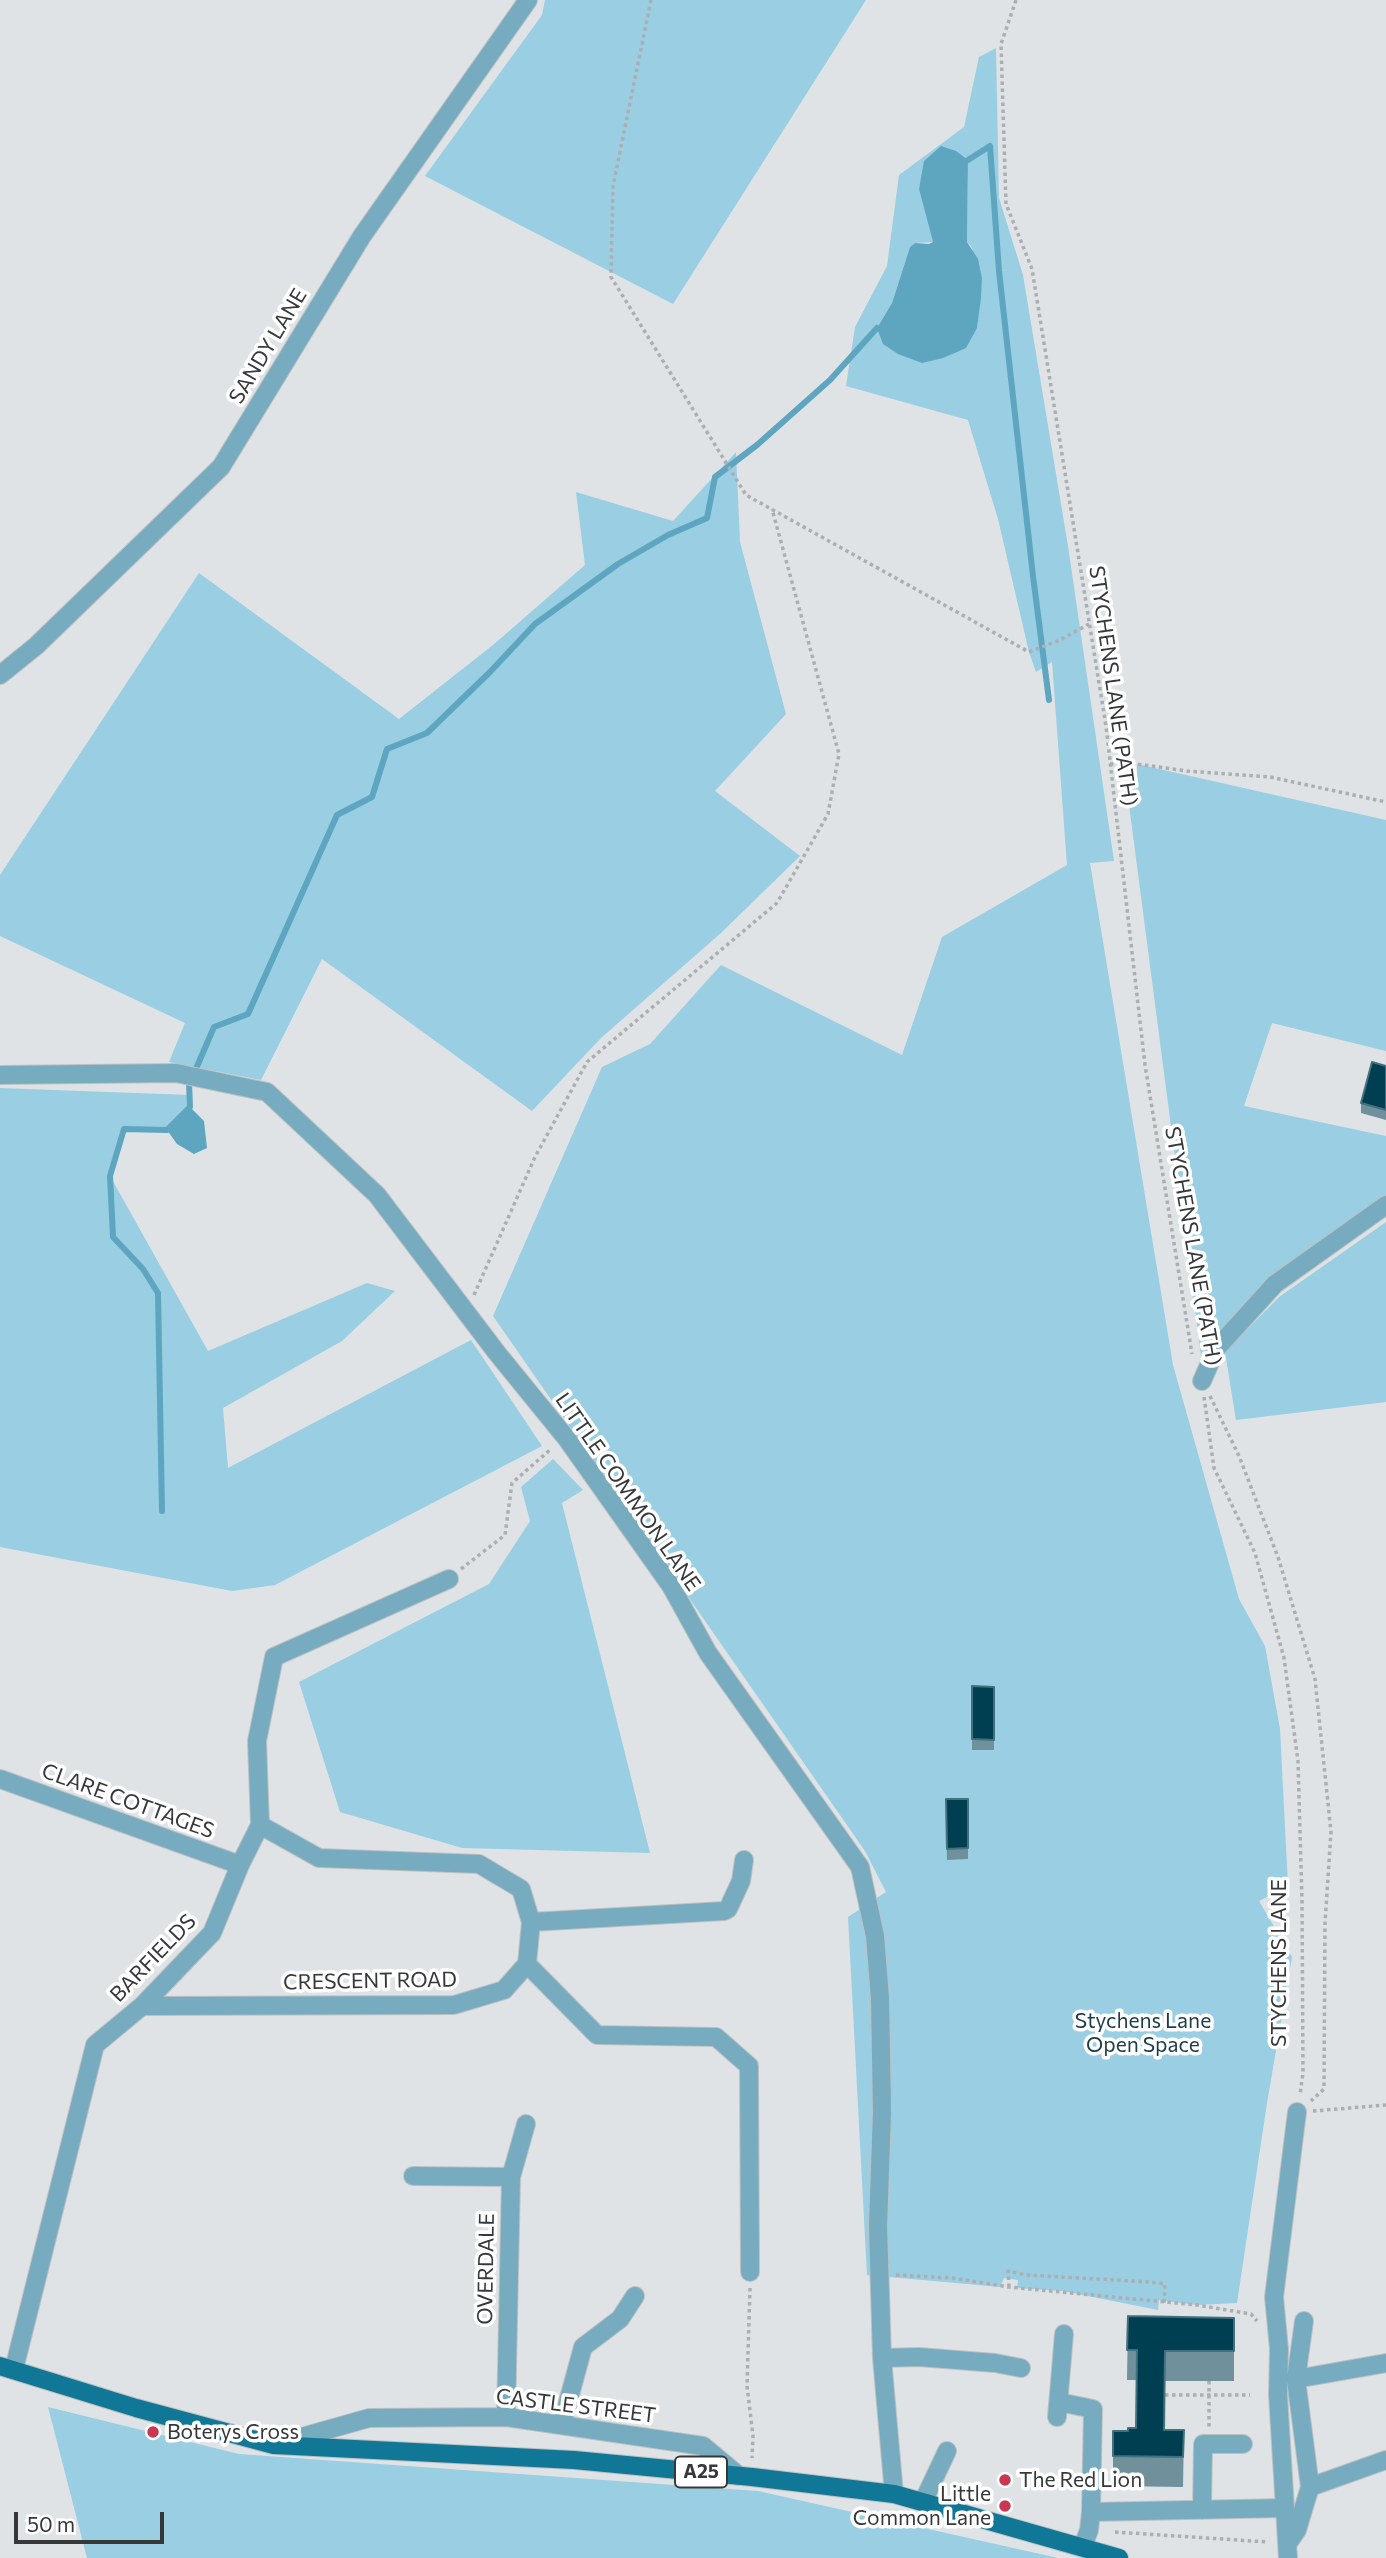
<!DOCTYPE html>
<style>
body{margin:0}
#map{position:relative;width:1386px;height:2558px;overflow:hidden;background:#dfe3e5;font-family:Commissioner,sans-serif}
canvas{display:block}
.scale{position:absolute;left:14px;top:2512px;width:150px;height:32px;box-sizing:border-box;border:4px solid #353738;border-top:0;padding-left:9px;font-size:21px;line-height:24px;white-space:nowrap;color:#353738;-webkit-text-stroke:5px #fff;paint-order:stroke}
</style>
<div id="map">
<canvas width="1386" height="2558"></canvas>
<div class="scale">50 m</div>
</div>
<script>
const ctx = document.querySelector('canvas').getContext('2d');
ctx.lineJoin = 'round';
function paint(path, color) { ctx.fillStyle = color; ctx.fill(path, 'evenodd'); }
const toPath = rows => new Path2D(rows.map(r => 'M' + r).join(''));
function stroke(path, color, width, dash) { ctx.strokeStyle = color; ctx.lineWidth = width; ctx.lineCap = dash ? 'butt' : 'round'; ctx.setLineDash(dash || []); ctx.stroke(path); }
function label(font, color, halo, rows, align = 'center') {
  ctx.font = font + ' Commissioner,sans-serif'; ctx.lineWidth = 7; ctx.setLineDash([]); ctx.textBaseline = 'middle'; ctx.strokeStyle = halo; ctx.fillStyle = color; for (const [text, x, y, turn = 0] of rows) {
    ctx.save(); ctx.translate(x, y); ctx.rotate((+turn || 0) * Math.PI / 180); ctx.textAlign = isNaN(turn) ? turn : align; if (halo) ctx.strokeText(text, 0, 0); ctx.fillText(text, 0, 0); ctx.restore();
  }
}
const green = toPath([
 [545,0,866,0,673,304,425,176,542,15],
 [996,48,999,198,1023,275,1068,546,1114,861,1090,863,1173,1365,1239,1599,1265,1646,1280,1729,1288,1886,1259,1901,1292,1957,1267,2103,1237,2303,1197,2305,1159,2300,1158,2310,1063,2291,1017,2288,1018,2280,1004,2278,1000,2287,867,2275,848,1917,886,1892,865,1851,493,1316,602,1067,650,1044,721,965,902,1055,942,937,1067,865,1052,662,1036,672,1029,652,998,519,968,420,846,386,855,327,887,266,899,175,964,127,979,57],
 [968,160,967,242,971,246,982,278,977,328,877,328,892,303,910,247,915,243,933,242,919,188],
 [736,452,740,542,786,714,715,791,800,856,721,933,601,1038,532,1111,322,959,261,1080,169,1062,185,1023,0,936,0,875,199,573,399,719,493,645,585,565,576,492,673,521],
 [1137,764,1386,820,1386,1051,1272,1023,1244,1106,1386,1136,1386,1217,1275,1284,1216,1349,1201,1356,1128,797,1137,780],
 [0,1088,190,1095,190,1107,167,1130,124,1130,110,1176,208,1351,367,1283,395,1291,342,1341,223,1408,228,1468,471,1340,542,1446,275,1585,232,1591,0,1547],
 [1386,1222,1386,1402,1236,1420,1225,1352,1279,1297],
 [553,1459,583,1490,562,1503,650,1853,462,1848,340,1812,299,1682,489,1584,530,1521,521,1487],
 [48,2407,239,2454,758,2491,1058,2558,87,2558]
]);
const water = toPath([
 [941,146,956,151,968,160,967,242,978,259,982,278,981,298,977,328,966,348,943,358,922,363,898,354,883,344,877,328,892,303,910,247,915,243,929,244,933,242,919,189,924,161],
 [190,1107,204,1121,207,1148,194,1154,177,1144,167,1130]
]);
const stream = toPath([
 [968,160,990,146,999,271,1033,576,1049,700],
 [195,1071,214,1027,248,1014,337,815,372,797,387,749,427,733,490,672,535,624,618,564,668,535,707,518,715,477,757,445,830,380,877,328],
 [162,1511,158,1293,143,1269,113,1237,110,1176,124,1129,167,1130,190,1107,189,1083]
]);
const path = toPath([
 [651,0,613,186,611,277,746,495,1029,652,1060,640,1089,624],
 [1016,0,1001,44,1006,204,1032,269,1106,726,1145,1065,1192,1354],
 [1110,764,1137,764,1187,771,1270,777,1386,802],
 [474,1295,535,1157,587,1062,777,903,828,814,839,754,772,509],
 [1210,1396,1239,1456,1278,1557,1315,1679,1331,1832,1325,1923,1324,2089,1311,2101],
 [1204,1397,1214,1468,1255,1553,1284,1658,1298,1761,1302,1901,1303,2073,1300,2095],
 [461,1569,505,1535,512,1483,551,1449],
 [1313,2111,1386,2105],
 [896,2275,953,2278,1009,2287,1197,2305,1251,2314,1257,2321],
 [1009,2287,1008,2271,1026,2275,1151,2282,1165,2284,1164,2304],
 [750,2288,747,2386,753,2436,752,2458],
 [1209,2381,1209,2428],
 [1165,2395,1250,2395],
 [1115,2532,1268,2542]
]);
const minor = toPath([
 [0,675,36,646,221,467,362,236,528,0],
 [0,1075,176,1073,267,1092,377,1195,497,1353,567,1439,671,1586,708,1653,860,1867,875,1936,880,1998,882,2112,878,2226,882,2358,894,2494],
 [1202,1381,1216,1349,1275,1284,1386,1205],
 [0,1779,240,1865],
 [531,1922,724,1911,728,1909,741,1881,744,1860],
 [527,1964,597,2035,716,2037,749,2066,750,2272],
 [142,2006,454,2005,504,1990,527,1964,531,1922,521,1889,479,1864,319,1858,260,1825],
 [413,2176,511,2177],
 [882,2358,919,2357,995,2363,1021,2368],
 [14,2369,95,2045,142,2006,212,1933,240,1865,260,1825,257,1741,274,1657,449,1579],
 [1296,2379,1386,2363],
 [1059,2402,1093,2409,1091,2512],
 [506,2417,511,2177,526,2124],
 [1057,2417,1064,2334],
 [562,2424,583,2347,620,2319,635,2296],
 [277,2444,369,2418,506,2417,703,2446,739,2476],
 [1310,2487,1386,2460],
 [923,2502,947,2451],
 [1202,2510,1203,2444,1243,2444],
 [1288,2543,1297,2530,1310,2487,1296,2379,1304,2321],
 [1083,2546,1089,2530,1091,2512,1285,2508],
 [1288,2558,1278,2395,1279,2349,1274,2297,1297,2112]
]);
const major = toPath([
 [0,2366,136,2408,274,2445,574,2460,752,2477,894,2494,1119,2558]
]);
const wall = toPath([
 [1386,1066,1386,1120,1361,1113,1361,1103],
 [972,1686,994,1687,994,1750,972,1750],
 [946,1799,968,1799,968,1859,947,1860],
 [1128,2316,1234,2318,1234,2381,1165,2381,1164,2430,1184,2430,1183,2487,1113,2486,1113,2431,1128,2431,1136,2428,1137,2380,1127,2380]
]);
const building = toPath([
 [1372,1062,1386,1066,1386,1110,1361,1103,1372,1062],
 [972,1686,994,1687,994,1740,972,1739,972,1686],
 [946,1799,968,1799,968,1848,947,1849,946,1799],
 [1128,2316,1234,2318,1234,2351,1165,2351,1164,2430,1184,2430,1183,2457,1113,2456,1113,2431,1128,2431,1128,2428,1136,2428,1137,2350,1127,2350,1128,2316]
]);
const markers = [
 [153,2432,7,"#c83852"],
 [1005,2480,7,"#c83852"],
 [1005,2506,7,"#c83852"]
];
const shields = [
 [701,2472,52]
];
const shieldNames = [
 ["A25",701,2472]
];
const streetNames = [
 ["SANDY LANE",268,346,-59],
 ["STYCHENS LANE (PATH)",1113,686,82],
 ["STYCHENS LANE (PATH)",1193,1246,80],
 ["LITTLE COMMON LANE",628,1492,55],
 ["CLARE COTTAGES",128,1801,20],
 ["BARFIELDS",153,1958,-46],
 ["STYCHENS LANE",1279,1963,-90],
 ["CRESCENT ROAD",370,1981,-1],
 ["OVERDALE",486,2269,-89],
 ["CASTLE STREET",576,2406,7]
];
const parkNames = [
 ["Stychens Lane",1143,2021],
 ["Open Space",1143,2045]
];
const poiNames = [
 ["Boterys Cross",167,2432],
 ["The Red Lion",1019,2480],
 ["Little",991,2494,"right"],
 ["Common Lane",991,2518,"right"]
];
paint(green, '#99cee3');
paint(water, '#5ea5c0');
stroke(stream, '#5ea5c0', 6);
stroke(minor, '#bdc1c2', 20);
stroke(major, '#bdc1c2', 20);
stroke(path, '#acafb1', 3.5, [3.5, 3.5]);
stroke(minor, '#76abc0', 18);
stroke(major, '#117796', 18);
paint(wall, '#70919b');
paint(building, '#003f51');
stroke(building, '#43707d', 2);
for (const [x, y, r, color] of markers) { const dot = new Path2D(); dot.arc(x, y, r, 0, 2 * Math.PI); ctx.fillStyle = color; ctx.fill(dot); stroke(dot, '#fff', 2.5); }
for (const [x, y, w] of shields) { const box = new Path2D(); box.roundRect(x - w / 2, y - 15.5, w, 31, 5); ctx.fillStyle = '#fff'; ctx.fill(box); stroke(box, '#353738', 2); }
label('bold 19px', '#353738', null, shieldNames);
label('21px', '#353738', '#fff', streetNames);
label('21px', '#1b3c49', '#fff', parkNames);
label('21px', '#353738', '#fff', poiNames, 'left');
</script>
